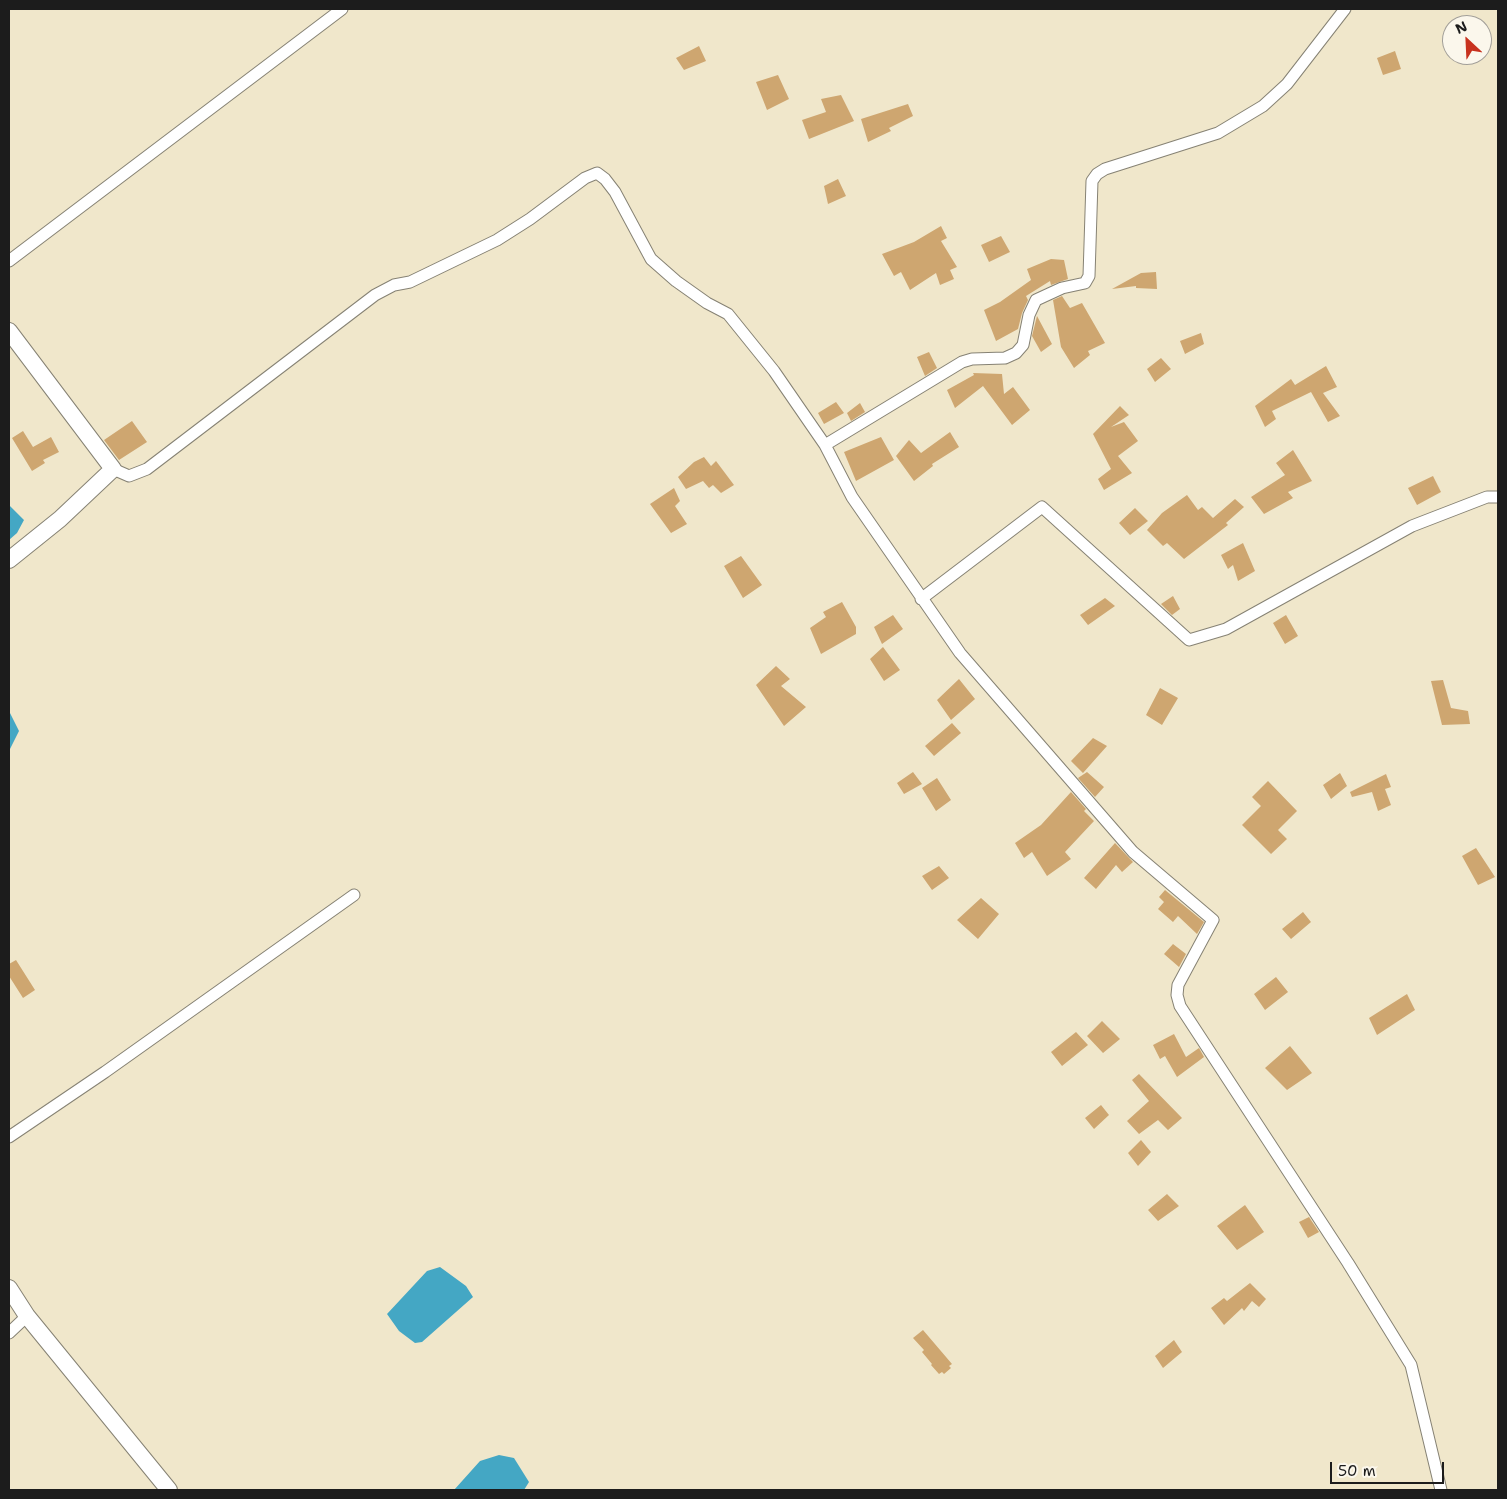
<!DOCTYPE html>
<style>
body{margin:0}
#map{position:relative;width:1507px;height:1499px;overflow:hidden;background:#f0e7cb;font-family:"Shantell Sans",sans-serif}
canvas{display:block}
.frame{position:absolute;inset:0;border:10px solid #1c1c1c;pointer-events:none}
.north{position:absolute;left:1442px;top:15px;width:50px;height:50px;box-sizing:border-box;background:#fbf7ec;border:1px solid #a29f99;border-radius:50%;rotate:335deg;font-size:14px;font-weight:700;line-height:20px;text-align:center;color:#1c1c1c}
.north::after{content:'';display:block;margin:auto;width:18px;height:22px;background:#c8321e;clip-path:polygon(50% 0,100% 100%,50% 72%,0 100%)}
.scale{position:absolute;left:1330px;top:1462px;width:114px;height:22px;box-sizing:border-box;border:2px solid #1c1c1c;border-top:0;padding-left:6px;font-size:15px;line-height:18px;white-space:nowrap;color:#1c1c1c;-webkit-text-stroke:4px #fbf7ec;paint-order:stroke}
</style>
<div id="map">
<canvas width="1507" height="1499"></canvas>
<div class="frame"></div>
<div class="north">N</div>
<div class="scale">50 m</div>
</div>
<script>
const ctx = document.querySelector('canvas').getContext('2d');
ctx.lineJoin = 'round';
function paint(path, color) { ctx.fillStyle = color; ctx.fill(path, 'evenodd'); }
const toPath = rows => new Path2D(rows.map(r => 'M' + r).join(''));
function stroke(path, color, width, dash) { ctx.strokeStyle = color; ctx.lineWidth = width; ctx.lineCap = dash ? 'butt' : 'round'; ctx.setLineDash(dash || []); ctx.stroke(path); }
const water = toPath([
 [9,505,24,520,17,533,9,540],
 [9,711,19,731,9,751],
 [440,1267,466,1286,473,1297,422,1342,415,1343,399,1331,387,1314,427,1271],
 [499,1455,514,1458,529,1482,524,1490,454,1490,480,1461]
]);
const building = toPath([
 [699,46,706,61,684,70,676,58],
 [1395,51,1401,69,1383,75,1377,58],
 [778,75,789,99,767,110,756,82],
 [841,95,854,121,809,139,802,120,826,112,821,99],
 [908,104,913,116,889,128,891,131,868,142,861,119],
 [838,179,846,196,828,204,824,186],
 [941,226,947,238,941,241,957,267,950,270,954,279,940,285,936,273,910,290,901,272,894,276,882,254,914,242],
 [1001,236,1010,252,989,262,981,245],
 [1051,259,1064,260,1068,279,1051,285,1050,281,1026,296,1028,300,1022,313,1018,329,996,341,984,310,1000,302,1031,280,1027,269],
 [1156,272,1157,289,1136,288,1136,286,1112,289,1141,273],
 [1062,296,1070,308,1082,303,1105,343,1088,351,1090,355,1074,368,1061,347,1053,300],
 [1037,316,1052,344,1041,352,1032,336],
 [1201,333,1204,344,1185,354,1180,341],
 [929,352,937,368,925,376,917,357],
 [1161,358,1171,369,1155,382,1147,369],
 [1326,366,1337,387,1323,393,1340,416,1328,422,1311,392,1272,411,1276,419,1265,427,1255,406,1291,379,1295,385],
 [973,373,1002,374,1004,394,1013,387,1030,410,1012,425,983,386,955,408,947,390,974,375],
 [836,402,844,413,824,424,818,413],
 [860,403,865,412,851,421,847,413],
 [1120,406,1129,415,1111,427,1124,422,1138,441,1118,456,1132,473,1104,490,1098,479,1111,469,1093,434],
 [132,421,147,442,119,460,104,440],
 [23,431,33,447,51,437,59,452,43,460,45,463,32,471,12,438],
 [950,432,959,447,932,464,933,466,914,481,896,456,909,440,921,453],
 [881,437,894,460,856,481,844,452],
 [1293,450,1312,481,1288,492,1293,498,1264,514,1251,497,1285,475,1276,463],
 [704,457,711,466,716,461,734,485,721,493,713,485,709,488,703,481,686,489,678,477,694,462],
 [1433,476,1441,492,1417,505,1408,488],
 [674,488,680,501,675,506,687,524,671,533,650,504],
 [1187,495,1198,510,1202,507,1213,518,1235,499,1244,507,1226,523,1228,525,1184,559,1167,543,1163,546,1147,530,1162,513],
 [1135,508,1148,521,1130,535,1119,523],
 [1243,543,1255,571,1238,581,1233,565,1228,569,1221,555],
 [741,556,762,585,743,598,724,566],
 [1173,596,1180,609,1172,615,1161,604],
 [1105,598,1115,606,1088,625,1080,615],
 [842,602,856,627,856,634,821,654,810,628,826,617,823,612],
 [893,615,903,629,882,644,874,627],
 [1286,615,1298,636,1285,644,1273,623],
 [883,647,900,670,884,681,870,659],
 [776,666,790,679,781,686,806,707,784,726,756,685],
 [959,679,975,699,951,720,937,700],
 [1443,680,1451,708,1468,711,1470,724,1442,725,1431,681],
 [1160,688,1178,698,1162,725,1146,715],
 [952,723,961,733,934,756,925,746],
 [1093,738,1107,746,1083,773,1071,761],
 [913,772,922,784,904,794,897,783],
 [1087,772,1104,787,1095,797,1078,778],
 [1340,773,1347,786,1331,799,1323,785],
 [1386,774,1391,787,1385,789,1391,805,1378,811,1372,792,1352,797,1350,792],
 [937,778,951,800,936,811,922,788],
 [1268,781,1297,811,1278,830,1287,839,1271,854,1242,825,1261,806,1252,797],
 [1071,792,1086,809,1084,811,1094,821,1065,852,1071,859,1047,876,1032,852,1024,858,1015,843,1041,825],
 [1115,843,1133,862,1122,872,1116,865,1096,889,1084,878],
 [1476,848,1495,877,1478,885,1462,856],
 [939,866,949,878,932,890,922,876],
 [1165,890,1204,922,1197,934,1178,916,1173,922,1158,909,1164,902,1159,897],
 [981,898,999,914,978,939,957,920],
 [1303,912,1311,922,1291,939,1282,929],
 [1173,944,1186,954,1179,967,1164,954],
 [16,960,35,990,23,998,9,976,9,964],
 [1276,977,1288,992,1265,1010,1254,994],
 [1407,994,1415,1010,1377,1035,1369,1018],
 [1102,1021,1120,1039,1103,1053,1087,1036],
 [1076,1032,1088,1045,1062,1066,1051,1052],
 [1174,1034,1186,1057,1199,1048,1204,1057,1177,1077,1165,1056,1160,1059,1153,1045],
 [1290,1046,1312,1073,1287,1090,1265,1068],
 [1139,1074,1182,1118,1168,1130,1158,1120,1139,1134,1127,1121,1149,1101,1132,1080],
 [1101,1105,1109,1115,1094,1129,1085,1118],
 [1141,1140,1151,1152,1138,1166,1128,1153],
 [1167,1194,1179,1206,1158,1221,1148,1210],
 [1245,1205,1264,1232,1237,1250,1217,1226],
 [1309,1217,1319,1232,1308,1238,1299,1222],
 [1250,1283,1266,1299,1259,1307,1252,1301,1244,1311,1242,1308,1224,1325,1211,1308,1224,1298,1227,1301],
 [923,1330,952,1364,949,1366,951,1368,944,1374,942,1372,939,1374,931,1365,932,1364,922,1352,924,1350,913,1338],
 [1174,1340,1182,1352,1163,1368,1155,1356]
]);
const minor = toPath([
 [9,261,342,9],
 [825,445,962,362,972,359,1005,358,1016,353,1023,345,1029,315,1036,300,1062,288,1085,283,1089,276,1092,181,1097,174,1105,169,1218,133,1263,106,1287,84,1345,9],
 [113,469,129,476,147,469,375,295,394,285,410,282,497,240,530,219,585,178,597,173,605,179,615,192,651,259,676,281,707,303,728,314,774,371,825,445,852,497,960,653,1133,852,1213,920,1178,985,1177,995,1180,1006,1348,1263,1411,1365,1441,1490],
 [921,599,1042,507,1189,640,1226,629,1412,526,1487,497,1498,497],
 [9,1137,105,1072,354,895],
 [9,1333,27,1316]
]);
const secondary = toPath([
 [9,331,113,469,60,519,9,560],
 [9,1288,27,1316,169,1490]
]);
paint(water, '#44a7c4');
paint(building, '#cea670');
stroke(minor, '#868274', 13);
stroke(secondary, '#868274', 18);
stroke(minor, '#fff', 11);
stroke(secondary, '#fff', 16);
</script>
